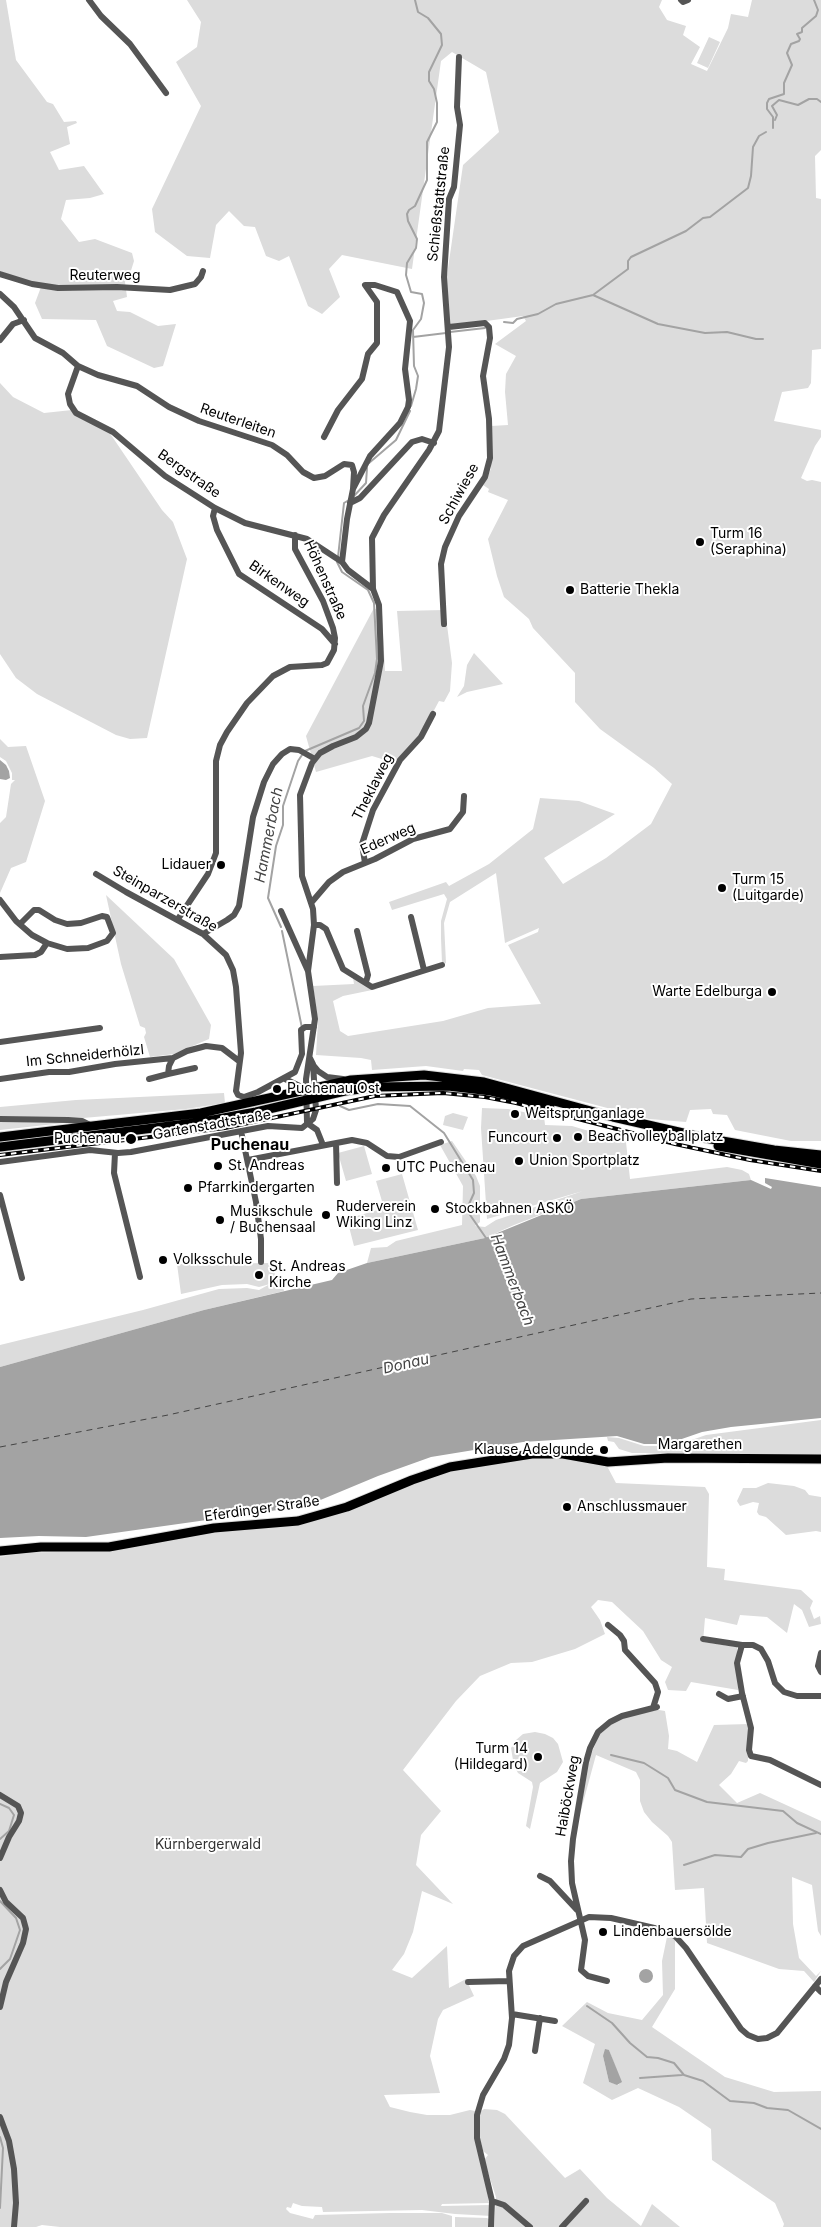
<!DOCTYPE html>
<meta charset="utf-8">
<style>
body{margin:0}
canvas{display:block;background:#fff}
</style>
<canvas width="821" height="2227"></canvas>
<script>
const ctx = document.querySelector('canvas').getContext('2d');
ctx.lineJoin = 'round';
function paint(path, color) { ctx.fillStyle = color; ctx.fill(path, 'evenodd'); }
const toPath = rows => new Path2D(rows.map(r => 'M' + r).join(''));
function stroke(path, color, width, dash) { ctx.strokeStyle = color; ctx.lineWidth = width; ctx.lineCap = dash ? 'butt' : 'round'; ctx.setLineDash(dash || []); ctx.stroke(path); }
function label(font, color, halo, rows, align = 'center') {
  ctx.font = font + ' Inter,sans-serif'; ctx.lineWidth = 4; ctx.setLineDash([]); ctx.textBaseline = 'middle'; ctx.strokeStyle = halo; ctx.fillStyle = color; for (const [text, x, y, turn = 0] of rows) {
    ctx.save(); ctx.translate(x, y); ctx.rotate((+turn || 0) * Math.PI / 180); ctx.textAlign = isNaN(turn) ? turn : align; if (halo) ctx.strokeText(text, 0, 0); ctx.fillText(text, 0, 0); ctx.restore();
  }
}
const green = toPath([
 [0,0,6,0,16,60,47,102,53,104,64,122,76,121,77,123,67,127,70,144,50,152,59,170,84,166,104,194,90,198,66,200,61,219,79,242,95,239,132,253,134,261,129,277,125,282,127,297,113,301,117,311,130,312,158,326,176,324,163,366,154,368,107,346,96,320,42,319,35,303,41,287,0,271],
 [187,0,662,0,659,7,667,20,686,26,683,35,700,47,691,64,707,71,728,28,731,14,748,17,752,0,821,0,821,150,815,156,816,198,821,199,821,349,812,350,811,383,808,388,782,392,774,421,821,430,821,437,815,446,801,478,807,481,812,480,821,482,821,1141,791,1141,735,1130,727,1115,713,1114,711,1109,690,1110,686,1122,649,1119,482,1075,479,1070,464,1069,463,1071,426,1066,372,1070,371,1060,361,1058,316,1055,318,1021,313,986,354,984,353,978,370,988,377,989,343,996,333,1001,340,1031,348,1036,443,1021,488,1008,541,1004,508,945,538,932,539,928,505,943,496,873,450,902,444,923,446,963,444,964,442,963,441,938,441,921,447,899,444,894,392,910,389,902,446,882,449,886,489,864,533,829,540,798,579,801,615,814,544,858,563,884,606,858,651,824,672,784,654,768,600,729,575,702,575,673,533,628,529,619,504,597,497,576,488,539,508,500,488,492,489,489,483,485,491,469,491,426,508,425,505,392,506,374,516,356,495,344,526,321,523,316,450,326,445,289,463,165,499,132,486,72,452,52,441,61,412,269,342,255,329,269,340,297,322,314,308,306,289,256,279,261,266,256,255,227,244,226,229,211,216,225,210,258,187,256,155,232,152,209,201,106,176,62,197,47,201,22],
 [709,37,720,42,708,68,697,63],
 [0,383,13,397,44,413,72,410,107,429,162,510,173,522,187,559,147,738,130,739,116,735,37,694,16,678,0,654],
 [374,608,382,613,385,671,402,671,397,611,445,610,452,663,450,691,444,702,439,701,423,731,395,763,372,756,316,772,306,736],
 [474,653,503,684,467,692,457,697,464,686,467,665],
 [0,739,8,747,26,746,45,801,26,862,11,868,0,893,0,823,6,817,11,784,15,780,12,780,12,773,6,761,0,757],
 [106,895,174,959,211,1025,209,1039,174,1054,150,1057,144,1037,146,1033,145,1028,140,1026,121,964],
 [224,1093,225,1103,186,1109,83,1118,64,1123,0,1130,0,1107,76,1100],
 [482,1108,508,1109,544,1116,545,1125,572,1126,626,1142,630,1179,727,1167,742,1170,749,1174,751,1180,581,1199,514,1225,485,1238,367,1263,371,1248,387,1247,396,1241,462,1225,463,1186,440,1145,452,1141,476,1176,480,1186,480,1222,475,1226,485,1227,496,1220,583,1191,487,1219,481,1128],
 [453,1113,468,1117,463,1130,443,1125,445,1116],
 [364,1146,372,1174,346,1181,338,1153],
 [402,1174,418,1230,354,1246,347,1219,384,1208,376,1181],
 [274,1263,275,1278,280,1277,284,1291,204,1310,0,1367,0,1345,143,1310,219,1289,247,1288,259,1290,270,1284,259,1287,247,1284,222,1285,181,1294,177,1264],
 [821,1420,821,1454,632,1453,619,1449,614,1442,608,1441,607,1437,619,1438,644,1446,661,1446,680,1444,706,1435],
 [542,1458,566,1458,607,1466,616,1483,705,1487,709,1494,707,1567,725,1569,724,1580,801,1590,813,1601,810,1608,814,1619,820,1616,821,1624,809,1627,802,1610,794,1604,787,1633,767,1617,740,1615,737,1625,705,1618,703,1642,737,1647,738,1690,691,1682,686,1691,668,1690,665,1682,672,1667,661,1660,643,1631,612,1602,598,1600,591,1607,600,1620,605,1634,575,1649,532,1662,511,1663,480,1676,456,1701,403,1770,441,1811,421,1835,416,1865,453,1904,422,1891,413,1932,404,1954,392,1970,412,1978,447,1946,449,1988,466,1979,474,1996,443,2010,438,2019,430,2056,440,2093,384,2095,390,2107,410,2112,427,2115,450,2115,470,2110,475,2111,489,2203,442,2204,441,2206,491,2205,492,2216,455,2214,422,2210,323,2212,322,2207,302,2206,293,2203,291,2208,287,2207,286,2209,290,2213,313,2219,315,2215,390,2213,442,2213,452,2216,452,2227,60,2227,42,2225,36,2227,0,2227,0,1557,24,1553,95,1551,229,1531,292,1525,341,1514,407,1484,464,1467],
 [768,1483,794,1486,805,1490,809,1495,821,1497,821,1532,816,1531,786,1535,766,1517,759,1515,757,1512,759,1503,753,1502,740,1506,737,1501,743,1488,756,1488],
 [653,1709,665,1711,669,1736,668,1749,677,1751,697,1762,714,1725,749,1724,748,1761,746,1763,739,1761,731,1774,719,1785,737,1803,760,1793,821,1821,821,1936,818,1931,812,1885,792,1877,793,1924,799,1958,816,1976,821,1971,814,1982,804,1971,779,1969,707,1943,704,1888,675,1890,672,1842,668,1836,652,1822,644,1812,640,1801,640,1780,636,1772,596,1755,580,1814,588,1762,599,1735,615,1721],
 [535,1732,545,1734,553,1738,558,1744,563,1762,557,1772,540,1783,530,1829,526,1826,533,1787,532,1782,518,1773,514,1766,511,1748,516,1740,523,1734],
 [668,1932,675,1936,675,1989,652,2027,725,2077,774,2092,821,2091,821,2227,783,2227,784,2224,775,2203,712,2160,711,2129,679,2107,638,2088,612,2100,583,2083,595,2044,562,2026,587,2002,608,2013,642,2020,663,1995,662,1961],
 [609,2050,621,2082,618,2085,609,2082,603,2056],
 [484,2109,497,2110,505,2114,565,2178,580,2169,607,2198,641,2226,652,2204,680,2227,494,2227,496,2197,484,2160,488,2155,483,2151,479,2135,480,2112],
 [455,2217,487,2218,489,2219,490,2227,455,2227]
]);
const water = toPath([
 [0,760,6,765,9,771,10,778,6,780,0,779],
 [765,1178,821,1187,821,1418,731,1427,702,1432,676,1441,660,1444,644,1444,617,1436,523,1442,431,1457,378,1476,306,1506,86,1537,39,1536,0,1538,0,1367,204,1310,332,1280,338,1273,367,1263,485,1238,581,1199,751,1180,771,1189,772,1187,765,1183],
 '639 1976a7 7 0 1 1 14 0a7 7 0 1 1-14 0Z',
 [605,2049,609,2050,622,2082,617,2085,609,2082,603,2056]
]);
const stream = toPath([
 [775,120,777,115,772,106,779,100,798,105,809,99,817,99,821,102],
 [773,128,773,117,767,109,767,103,769,99,784,94,784,83,792,65,787,53,791,44,799,41,800,39,797,34,802,32,802,28,816,16,818,10,814,0],
 [593,295,658,324,705,333,727,332,756,339,763,339],
 [504,322,513,323,517,319,538,314,556,304,593,295,628,269,628,261,631,257,686,231,703,218,710,217,748,188,751,176,753,147,759,136,766,132],
 [450,332,485,328],
 [413,337,446,333],
 [411,406,416,389,418,376,414,366,413,330,421,319,424,303,422,294,411,292,406,275,407,263,416,248,417,239,408,221,407,214,409,210,415,206,427,180,427,142,437,122,437,103,434,89,429,81,429,72,442,45,441,34,428,18,418,12,415,0],
 [369,463,396,440,410,411],
 [353,497,366,483,367,468],
 [338,557,344,503,349,500],
 [305,751,359,728,364,721,363,706,375,673,377,659,374,603,368,590,342,572,337,562],
 [281,927,268,898,276,846,283,825,283,806,298,761,302,755],
 [282,931,302,1028],
 [340,1106,349,1110,378,1104,410,1106,444,1133,473,1180,474,1193,469,1204,468,1212,486,1238],
 [611,1755,644,1763,668,1778,675,1790,707,1802,783,1811,797,1823,821,1834],
 [0,1804,9,1808,14,1815,9,1831,0,1839],
 [684,1865,715,1855,741,1857,748,1849,768,1843,816,1833],
 [0,1901,16,1918,20,1930,10,1959,0,1969],
 [587,2006,612,2023,630,2043,647,2057,658,2058,674,2063,684,2075,703,2081,730,2101,754,2103,767,2108,788,2110,821,2129],
 [640,2078,682,2075],
 [0,2137,3,2148,0,2208]
]);
const ferry = toPath([
 [0,1447,168,1415,691,1299,821,1293]
]);
const minor = toPath([
 [89,0,101,16,130,44,166,93],
 [681,0,683,2,688,0],
 [0,274,32,284,58,288,117,287,170,290,195,284,201,277,203,271],
 [0,294,14,307,35,338,63,353,78,366,68,394,70,404,76,413,113,432,165,476,215,508,245,523,307,539,342,562,348,570,373,589],
 [0,340,13,324,24,320],
 [78,366,98,375,137,386,169,407,199,421,272,445,287,455,303,472,314,478,325,476,344,464,352,465,354,472,353,489,347,519,342,562],
 [324,437,338,410,362,379,368,354,377,343,377,302,365,285,375,285,397,292,410,321,405,369,409,400,408,407,400,423,370,456,353,489],
 [350,503,360,498,412,442,422,439,434,443],
 [215,508,213,516,217,530,239,574,322,629,335,644],
 [444,624,441,564,445,547,459,516,485,477,490,458,489,419,483,376,490,338,489,327,485,323,449,327],
 [365,863,362,844,373,810,400,760,421,737,433,714],
 [96,874,126,892,203,934,226,955,233,970,236,987,241,1053,236,1091,238,1095,244,1097,258,1092,295,1072,302,1054,301,1030,305,1027,314,1027],
 [0,900,16,921,32,935,47,943,41,952,35,955,0,957],
 [311,903,329,882,343,872,375,859,413,839,450,829,463,812,464,796],
 [281,911,308,971],
 [411,917,424,970],
 [178,919,208,874,216,853,216,761,220,745,227,732,247,703,273,676,290,667,322,665,327,663,334,650,335,638,333,628,323,601,295,549,295,535],
 [20,924,34,910,39,910,55,920,67,924,81,923,102,916,107,917,113,933,107,941,88,948,67,949,47,943],
 [314,925,320,925,326,929,343,969,372,987,442,965],
 [357,931,368,975,366,982],
 [203,934,227,920,234,915,239,906,253,817,264,782,273,764,282,754,290,749,299,750,315,759],
 [0,1042,100,1028],
 [313,1065,318,1071,327,1077,343,1079],
 [168,1074,195,1068],
 [0,1079,49,1072,69,1072,115,1064,173,1058],
 [149,1079,168,1074,169,1066,173,1058,187,1051,206,1046,222,1048,239,1061],
 [285,1079,306,1089],
 [0,1119,68,1120,82,1121,92,1126],
 [307,1123,306,1079,315,1019,308,971,314,925,313,909,302,876,300,795,312,763,320,753,333,746,356,737,366,729,369,723,381,661,379,605,373,589,372,538,384,515,429,450,439,431,449,347,444,277,449,199,454,187,460,125,457,107,459,57],
 [307,1123,317,1130,323,1145],
 [241,1131,256,1202,261,1239,261,1262],
 [336,1143,337,1183],
 [115,1153,114,1173,140,1277],
 [248,1160,352,1140,367,1143,387,1156,399,1157,441,1142],
 [0,1162,90,1150,118,1153,131,1152,268,1126,302,1128,313,1119,316,1110,313,1064,310,1058],
 [0,1195,22,1278],
 [608,1625,620,1635,624,1641,625,1650,655,1683,658,1692,653,1708],
 [703,1639,742,1645,737,1663,742,1693,751,1728,749,1750,751,1756,770,1760,821,1785],
 [742,1645,753,1645,761,1649,768,1661,775,1683,784,1692,797,1696,821,1696],
 [821,1653,818,1666,821,1672],
 [719,1694,728,1699,743,1696],
 [0,1795,18,1806,21,1813,19,1821,9,1837,0,1858],
 [540,1876,550,1881,577,1910],
 [0,1890,6,1902,23,1918,26,1929,23,1943,6,1982,0,2007],
 [607,1981,588,1976,581,1970,585,1940,572,1883,571,1861,573,1839,586,1762,590,1748,598,1732,610,1722,622,1716,657,1707],
 [468,1982,509,1981],
 [815,1986,821,1992],
 [512,2014,555,2021],
 [535,2051,540,2018],
 [0,2117,9,2141,14,2169,16,2203,14,2227],
 [492,2201,504,2205,530,2227],
 [491,2227,492,2201,477,2138,477,2115,483,2095,504,2059,509,2045,512,2018,509,1971,514,1956,523,1946,589,1917,611,1918,663,1930,675,1936,686,1948,741,2029,748,2035,758,2039,767,2038,777,2033,821,1979],
 [562,2227,586,2201]
]);
const major = toPath([
 [0,1137,201,1113,351,1080,424,1075,484,1082,613,1117,705,1138,774,1150,821,1155],
 [718,1146,821,1164],
 [0,1147,202,1122,256,1112,345,1091,376,1087,448,1086,491,1091,550,1105],
 [0,1551,41,1547,109,1547,214,1528,298,1521,347,1507,412,1480,450,1467,532,1454,563,1454,608,1462,668,1458,821,1459]
]);
const rail = toPath([
 [0,1155,225,1128,375,1096,443,1093,485,1097,516,1103,675,1144,750,1160,821,1171]
]);
const markers = [
 [700,542,5,"#000"],
 [570,590,5,"#000"],
 [221,865,5,"#000"],
 [722,888,5,"#000"],
 [772,992,5,"#000"],
 [277,1089,5,"#000"],
 [515,1114,5,"#000"],
 [578,1137,5,"#000"],
 [557,1138,5,"#000"],
 [131,1139,6,"#000"],
 [519,1161,5,"#000"],
 [218,1166,5,"#000"],
 [386,1168,5,"#000"],
 [188,1188,5,"#000"],
 [435,1209,5,"#000"],
 [326,1215,5,"#000"],
 [220,1220,5,"#000"],
 [163,1260,5,"#000"],
 [259,1275,5,"#000"],
 [604,1450,5,"#000"],
 [567,1507,5,"#000"],
 [538,1757,5,"#000"],
 [603,1932,5,"#000"]
];
const streetNames = [
 ["Schießstattstraße",439,204,-84],
 ["Reuterweg",105,276],
 ["Reuterleiten",238,421,19],
 ["Bergstraße",189,474,35],
 ["Schiwiese",459,494,-61],
 ["Höhenstraße",325,580,66],
 ["Birkenweg",279,584,35],
 ["Theklaweg",373,787,-63],
 ["Ederweg",388,839,-24],
 ["Steinparzerstraße",165,899,30],
 ["Im Schneiderhölzl",85,1056,-6],
 ["Gartenstadtstraße",212,1125,-10],
 ["Margarethen",700,1445],
 ["Eferdinger Straße",262,1509,-8],
 ["Haiböckweg",568,1796,-80]
];
const poiNames = [
 ["Turm 16",710,534],
 ["(Seraphina)",710,550],
 ["Batterie Thekla",580,590],
 ["Lidauer",211,865,"right"],
 ["Turm 15",732,880],
 ["(Luitgarde)",732,896],
 ["Warte Edelburga",762,992,"right"],
 ["Puchenau Ost",287,1089],
 ["Weitsprunganlage",525,1114],
 ["Beachvolleyballplatz",588,1137],
 ["Funcourt",547,1138,"right"],
 ["Puchenau",120,1139,"right"],
 ["Union Sportplatz",529,1161],
 ["St. Andreas",228,1166],
 ["UTC Puchenau",396,1168],
 ["Pfarrkindergarten",198,1188],
 ["Ruderverein",336,1207],
 ["Wiking Linz",336,1223],
 ["Stockbahnen ASKÖ",445,1209],
 ["Musikschule",230,1212],
 ["/ Buchensaal",230,1228],
 ["Volksschule",173,1260],
 ["St. Andreas",269,1267],
 ["Kirche",269,1283],
 ["Klause Adelgunde",594,1450,"right"],
 ["Anschlussmauer",577,1507],
 ["Turm 14",528,1749,"right"],
 ["(Hildegard)",528,1765,"right"],
 ["Lindenbauersölde",613,1932]
];
const parkNames = [
 ["Kürnbergerwald",208,1845]
];
const waterNames = [
 ["Hammerbach",269,835,-79],
 ["Hammerbach",512,1280,69],
 ["Donau",406,1364,-13]
];
const quarterNames = [
 ["Puchenau",250,1145]
];
paint(green, '#dcdcdc');
paint(water, '#a3a3a3');
stroke(stream, '#a3a3a3', 2);
stroke(ferry, '#444', 1, [6, 5]);
stroke(major, '#dbdbdb', 11);
stroke(minor, '#555', 6);
stroke(major, '#000', 9);
stroke(rail, '#000', 4);
stroke(rail, '#fff', 2, [5.5]);
for (const [x, y, r, color] of markers) { const dot = new Path2D(); dot.arc(x, y, r, 0, 2 * Math.PI); ctx.fillStyle = color; ctx.fill(dot); stroke(dot, '#fff', 2); }
label('14px', '#000', '#fff', streetNames);
label('14px', '#000', '#fff', poiNames, 'left');
label('14px', '#333', '#fff', parkNames);
label('italic 15px', '#444', '#fff', waterNames);
label('bold 16px', '#000', '#fff', quarterNames);
</script>
